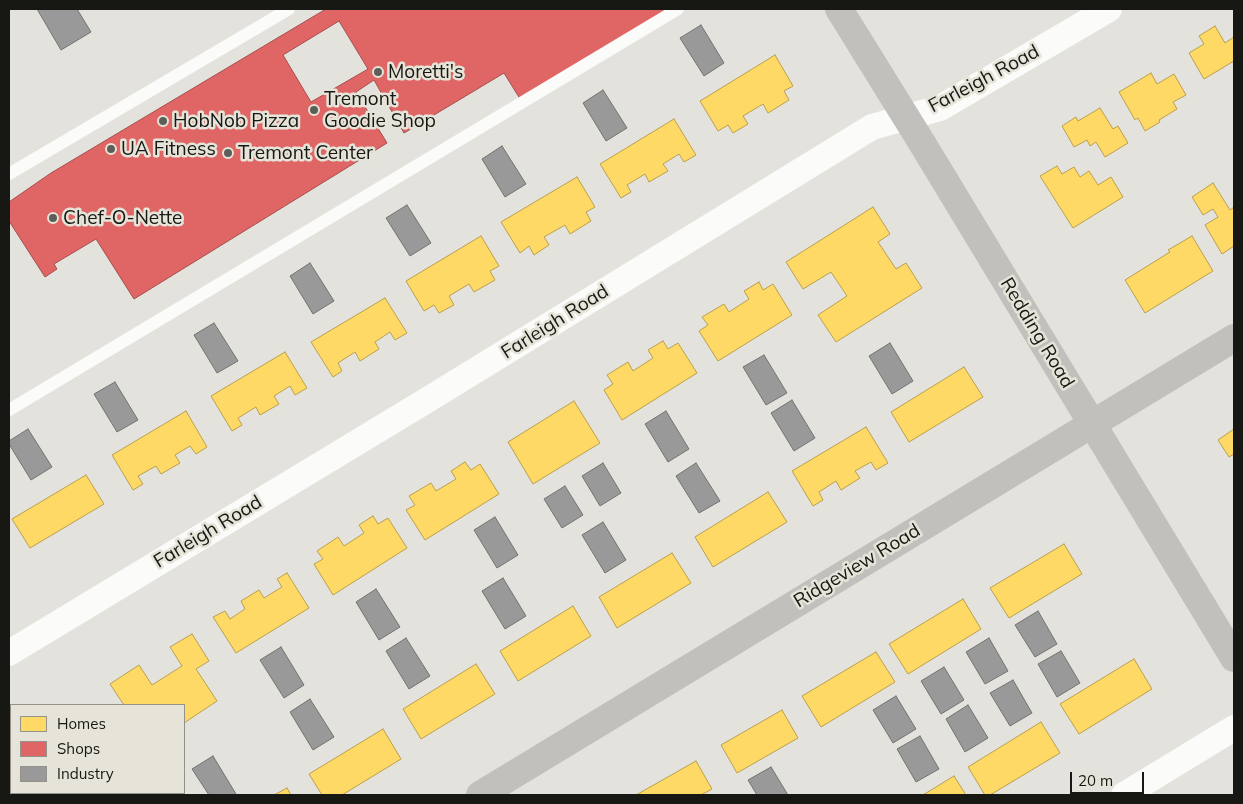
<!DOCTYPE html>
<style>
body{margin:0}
#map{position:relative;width:1243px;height:804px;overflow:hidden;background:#e3e2dc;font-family:Mulish,sans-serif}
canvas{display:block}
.frame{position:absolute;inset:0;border:10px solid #171713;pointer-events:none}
.legend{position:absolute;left:10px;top:704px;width:175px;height:90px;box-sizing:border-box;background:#e6e4d9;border:1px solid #93928a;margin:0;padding:6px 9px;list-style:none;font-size:15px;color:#171713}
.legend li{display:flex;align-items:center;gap:10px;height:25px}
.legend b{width:25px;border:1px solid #93928a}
.scale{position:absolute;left:1070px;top:772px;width:74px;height:22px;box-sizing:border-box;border:2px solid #171713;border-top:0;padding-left:6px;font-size:15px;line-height:18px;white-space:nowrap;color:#171713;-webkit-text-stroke:4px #e6e4d9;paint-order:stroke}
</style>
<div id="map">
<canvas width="1243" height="804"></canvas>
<div class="frame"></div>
<ul class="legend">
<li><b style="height:14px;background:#ffd966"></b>Homes</li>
<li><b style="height:14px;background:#e06666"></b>Shops</li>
<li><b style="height:14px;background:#999"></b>Industry</li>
</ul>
<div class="scale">20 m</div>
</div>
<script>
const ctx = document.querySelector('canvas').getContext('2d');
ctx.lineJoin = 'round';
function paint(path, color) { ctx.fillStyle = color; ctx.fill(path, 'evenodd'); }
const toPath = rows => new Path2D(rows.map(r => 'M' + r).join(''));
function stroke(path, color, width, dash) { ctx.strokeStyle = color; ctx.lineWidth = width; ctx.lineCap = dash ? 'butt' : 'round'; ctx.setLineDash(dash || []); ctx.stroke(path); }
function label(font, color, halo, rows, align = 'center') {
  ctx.font = font + ' Mulish,sans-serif'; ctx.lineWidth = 5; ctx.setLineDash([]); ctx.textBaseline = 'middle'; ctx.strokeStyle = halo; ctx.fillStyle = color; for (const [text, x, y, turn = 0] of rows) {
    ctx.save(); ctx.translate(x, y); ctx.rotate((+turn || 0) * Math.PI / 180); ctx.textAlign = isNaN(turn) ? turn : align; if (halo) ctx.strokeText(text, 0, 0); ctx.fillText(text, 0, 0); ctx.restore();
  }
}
const homes = toPath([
 [1215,26,1225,43,1234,37,1234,61,1204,79,1189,53,1204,44,1199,36,1215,26],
 [775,55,793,86,784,91,789,100,768,113,763,104,743,116,748,124,733,133,728,125,718,131,700,101,775,55],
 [1151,73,1157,84,1174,74,1186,95,1173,102,1177,109,1159,120,1160,122,1145,131,1138,118,1135,120,1119,92,1151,73],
 [1100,108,1113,129,1118,126,1128,143,1105,157,1096,142,1090,146,1087,140,1074,147,1062,126,1076,117,1078,121,1100,108],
 [674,119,696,155,684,162,679,154,663,164,668,171,649,182,645,174,627,185,631,192,621,198,600,164,674,119],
 [1057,166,1062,174,1074,167,1080,177,1089,171,1098,185,1111,177,1123,197,1073,228,1040,176,1057,166],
 [577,177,595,207,586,212,591,221,570,234,565,225,544,237,549,245,534,255,529,246,520,253,501,222,577,177],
 [1213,183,1230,210,1234,207,1234,246,1222,254,1205,225,1218,217,1213,209,1203,215,1192,197,1213,183],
 [873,207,890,234,878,242,896,269,906,263,922,288,836,342,818,315,847,296,831,272,803,289,786,262,873,207],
 [481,236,499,266,490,271,495,280,474,292,469,284,449,296,454,305,439,313,434,305,424,311,406,281,481,236],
 [1192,236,1213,271,1145,313,1125,280,1170,252,1168,250,1192,236],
 [759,282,763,290,773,284,792,315,718,361,699,331,708,325,702,317,724,304,729,312,749,299,744,291,759,282],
 [385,298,407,333,395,340,390,332,375,342,379,349,360,361,355,352,338,363,342,371,333,377,311,342,385,298],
 [663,341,668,349,678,343,697,373,622,420,604,390,613,384,607,375,628,362,633,371,653,358,648,350,663,341],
 [285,352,307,388,295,395,290,386,274,396,279,404,260,415,256,407,238,418,242,425,232,431,211,396,285,352],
 [964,367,983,397,909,442,891,412,964,367],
 [574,401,600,443,533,484,508,442,574,401],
 [186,411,207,447,196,454,190,446,175,455,180,463,161,474,156,466,138,476,143,484,133,490,112,455,186,411],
 [866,427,888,463,876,470,871,462,855,471,860,478,841,490,836,481,819,492,823,500,813,506,792,471,866,427],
 [1234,429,1234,454,1229,457,1218,440,1234,429],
 [465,462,471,470,480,464,499,494,425,540,406,510,415,505,409,496,431,483,436,491,456,479,451,471,465,462],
 [86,475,104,504,30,548,12,519,86,475],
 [768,492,787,522,713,567,695,537,768,492],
 [373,516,378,524,388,518,407,548,333,595,314,564,323,559,317,551,338,537,344,546,364,533,359,525,373,516],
 [1064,544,1082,574,1009,618,990,588,1064,544],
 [672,553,691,583,617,628,599,597,672,553],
 [287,573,309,608,236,653,213,617,225,611,230,619,245,609,241,601,259,590,264,598,282,587,277,579,287,573],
 [963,599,981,629,908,674,889,644,963,599],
 [573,606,591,636,518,681,500,651,573,606],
 [192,634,209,661,196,669,217,701,184,723,184,705,124,705,110,684,139,665,152,685,182,666,170,647,192,634],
 [876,652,895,682,821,727,802,696,876,652],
 [1134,659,1152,689,1079,734,1060,704,1134,659],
 [476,664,495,694,421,739,403,709,476,664],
 [782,710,798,738,737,773,721,745,782,710],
 [1041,722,1060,753,990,795,985,795,968,767,1041,722],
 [383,729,401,759,342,795,322,795,309,774,383,729],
 [696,761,712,789,701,795,636,795,696,761],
 [954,776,966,795,923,795,954,776],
 [287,788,291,795,274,795,287,788]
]);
const shops = toPath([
 [326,9,673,9,522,102,504,73,404,133,374,80,356,92,387,143,134,299,96,239,54,264,57,269,45,277,9,221,9,202,51,173,326,9],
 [339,21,368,69,311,102,283,55,339,21]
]);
const industry = toPath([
 [37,9,77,9,91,32,61,50,37,9],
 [701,25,724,63,704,76,680,38,701,25],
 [603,90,627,128,606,141,583,103,603,90],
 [502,146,526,184,505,197,482,159,502,146],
 [407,205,431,243,410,256,386,218,407,205],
 [310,263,334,301,313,314,290,276,310,263],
 [214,323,238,361,217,373,194,335,214,323],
 [890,343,913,381,892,394,869,356,890,343],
 [764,355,787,393,766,405,743,367,764,355],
 [115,382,138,420,117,432,94,394,115,382],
 [792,400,815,438,794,451,771,413,792,400],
 [666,411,689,449,668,462,645,424,666,411],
 [28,429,52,467,31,480,9,444,9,441,28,429],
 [603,463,621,493,600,506,582,476,603,463],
 [696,463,720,501,699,513,676,476,696,463],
 [565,486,583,515,562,528,544,499,565,486],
 [495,517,518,555,497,568,474,530,495,517],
 [603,522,626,560,605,573,582,535,603,522],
 [503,578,526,616,505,629,482,591,503,578],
 [376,589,400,627,379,640,356,602,376,589],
 [1038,611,1057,644,1035,657,1015,625,1038,611],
 [406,638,430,676,409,689,386,651,406,638],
 [989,638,1008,671,985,684,966,652,989,638],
 [281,647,304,685,284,698,260,660,281,647],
 [1061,651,1080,683,1057,697,1038,664,1061,651],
 [944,667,964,700,941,714,921,681,944,667],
 [1013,680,1032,713,1010,726,990,693,1013,680],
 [896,696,916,729,893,743,873,710,896,696],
 [310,699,334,737,313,750,290,712,310,699],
 [968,705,988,738,965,752,946,719,968,705],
 [920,736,939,769,916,782,897,749,920,736],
 [213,756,236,794,234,795,209,795,192,769,213,756],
 [771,767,788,795,757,795,748,780,771,767]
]);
const lane = toPath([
 [9,174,289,9],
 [9,410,678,9]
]);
const street = toPath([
 [9,653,424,402,872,127,940,108,1109,9],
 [1124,795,1234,728]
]);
const secondary = toPath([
 [839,9,922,143,1234,658],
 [480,795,1234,338]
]);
const markers = [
 [378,72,5,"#5e5e59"],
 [314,110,5,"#5e5e59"],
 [163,121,5,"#5e5e59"],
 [111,149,5,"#5e5e59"],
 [228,153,5,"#5e5e59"],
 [53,218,5,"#5e5e59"]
];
const poiNames = [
 ["Moretti's",388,72],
 ["Tremont",324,99],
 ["Goodie Shop",324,121],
 ["HobNob Pizza",173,121],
 ["UA Fitness",121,149],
 ["Tremont Center",238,153],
 ["Chef-O-Nette",63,218]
];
const streetNames = [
 ["Farleigh Road",984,79,-28],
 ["Farleigh Road",555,322,-32],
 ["Redding Road",1037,333,59],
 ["Farleigh Road",208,532,-31],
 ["Ridgeview Road",857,566,-31]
];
paint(homes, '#ffd966');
stroke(homes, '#b99f4d', 1);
paint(shops, '#e06666');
stroke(shops, '#a44e4d', 1);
paint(industry, '#999');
stroke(industry, '#727271', 1);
stroke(lane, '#fbfbfa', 12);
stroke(street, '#fbfbfa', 26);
stroke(secondary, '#c1c0bc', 28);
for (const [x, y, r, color] of markers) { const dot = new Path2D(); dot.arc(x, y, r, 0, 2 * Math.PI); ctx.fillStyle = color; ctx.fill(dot); stroke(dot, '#e6e4d9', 2); }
label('19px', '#171713', '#e6e4d9', poiNames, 'left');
label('19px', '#171713', '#e6e4d9', streetNames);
</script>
